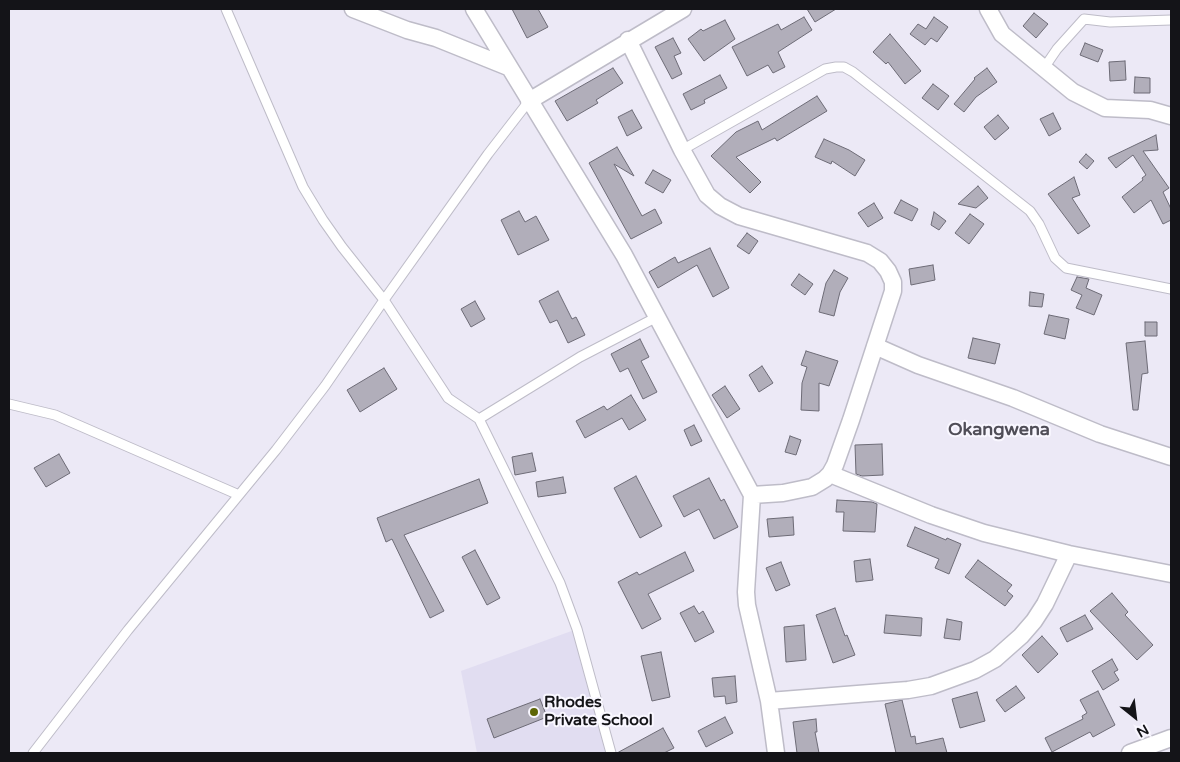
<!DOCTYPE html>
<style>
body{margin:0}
#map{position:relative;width:1180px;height:762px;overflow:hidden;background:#ece9f6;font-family:"Varela Round",sans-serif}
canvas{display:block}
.frame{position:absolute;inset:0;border:10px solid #141418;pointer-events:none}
.north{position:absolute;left:1110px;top:692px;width:50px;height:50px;-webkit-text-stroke:4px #f9f7ff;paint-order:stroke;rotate:151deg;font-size:14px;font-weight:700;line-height:20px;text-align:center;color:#141418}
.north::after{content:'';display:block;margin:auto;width:18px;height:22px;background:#141418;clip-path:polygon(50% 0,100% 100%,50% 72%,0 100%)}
</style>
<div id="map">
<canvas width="1180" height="762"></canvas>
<div class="frame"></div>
<div class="north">N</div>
</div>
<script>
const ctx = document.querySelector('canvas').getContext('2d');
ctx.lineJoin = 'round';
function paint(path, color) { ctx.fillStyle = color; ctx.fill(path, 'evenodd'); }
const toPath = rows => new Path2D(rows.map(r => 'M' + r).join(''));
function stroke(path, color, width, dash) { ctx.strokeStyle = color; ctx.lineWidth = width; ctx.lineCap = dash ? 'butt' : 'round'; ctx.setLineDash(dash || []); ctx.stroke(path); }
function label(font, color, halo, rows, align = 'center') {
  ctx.font = font + ' "Varela Round",sans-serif'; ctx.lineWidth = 4; ctx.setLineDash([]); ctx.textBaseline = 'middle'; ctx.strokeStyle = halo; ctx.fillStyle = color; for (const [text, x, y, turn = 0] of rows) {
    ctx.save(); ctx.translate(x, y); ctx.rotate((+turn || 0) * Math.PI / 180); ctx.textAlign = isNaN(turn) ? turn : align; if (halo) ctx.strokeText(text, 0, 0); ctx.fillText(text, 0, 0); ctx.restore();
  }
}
const built = toPath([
 [577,629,611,753,477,753,461,671]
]);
const building = toPath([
 [512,9,538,9,548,27,527,38,512,9],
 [807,9,836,9,815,22,807,9],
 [1034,13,1048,24,1036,38,1023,26,1034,13],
 [804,17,812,30,778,52,785,67,773,73,768,65,747,76,732,47,778,24,781,30,804,17],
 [934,17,948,27,937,42,931,38,925,45,910,34,918,24,926,29,934,17],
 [725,20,735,39,704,61,688,39,701,29,703,31,725,20],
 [890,34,921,71,905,84,888,62,886,64,873,52,890,34],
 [673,38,681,53,674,56,682,74,672,79,655,47,673,38],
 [1085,43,1103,50,1098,62,1080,55,1085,43],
 [1125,61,1126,80,1110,81,1109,62,1125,61],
 [613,68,623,83,596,100,598,103,567,121,555,101,613,68],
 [987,68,997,82,976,97,964,112,954,104,975,79,974,78,987,68],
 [720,75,727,88,704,100,705,103,691,110,683,94,720,75],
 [1135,77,1150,78,1150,93,1134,93,1135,77],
 [933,84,949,96,938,110,922,98,933,84],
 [817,96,827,111,777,141,775,138,736,157,761,182,750,193,711,156,736,132,758,121,762,130,817,96],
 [632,110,642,128,627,136,618,117,632,110],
 [1053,113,1061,129,1049,136,1040,119,1053,113],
 [998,115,1009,128,995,140,984,127,998,115],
 [1156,135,1158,150,1143,151,1169,188,1163,192,1171,209,1171,220,1163,224,1151,200,1134,213,1122,197,1143,180,1142,178,1146,175,1133,155,1116,168,1108,158,1156,135],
 [824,139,849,150,865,160,855,176,832,161,831,164,815,157,824,139],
 [617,147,634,176,614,164,642,216,655,209,662,223,631,239,589,163,617,147],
 [1086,154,1094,161,1087,169,1079,162,1086,154],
 [653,170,671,180,663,193,645,183,653,170],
 [1074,177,1080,195,1072,198,1090,226,1078,234,1048,194,1074,177],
 [978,186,988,198,976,208,958,204,978,186],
 [901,200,918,209,912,221,894,213,901,200],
 [874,203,883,218,868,227,858,213,874,203],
 [519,211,525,222,536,216,549,240,518,255,501,220,519,211],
 [934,212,946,221,939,230,931,225,934,212],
 [970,214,984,224,969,244,955,233,970,214],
 [747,233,758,241,749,254,737,246,747,233],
 [710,248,729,288,713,297,697,265,658,288,649,272,675,257,678,263,710,248],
 [933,265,935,280,911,285,909,269,933,265],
 [834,270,848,278,840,292,834,316,819,312,826,283,834,270],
 [799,274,813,284,805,295,791,285,799,274],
 [1077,277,1089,279,1086,288,1102,295,1094,315,1076,308,1082,295,1071,290,1077,277],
 [558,291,572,319,576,317,585,335,568,343,557,320,550,323,539,301,558,291],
 [1030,292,1044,294,1042,307,1029,306,1030,292],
 [475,301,485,319,471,327,461,309,475,301],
 [1049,315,1069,319,1065,339,1044,334,1049,315],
 [1145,322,1157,322,1157,336,1145,336,1145,322],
 [973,338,1000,344,995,364,968,358,973,338],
 [640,339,649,357,641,361,657,392,643,399,628,368,620,372,611,354,640,339],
 [1145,341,1148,373,1142,374,1138,410,1133,410,1126,343,1145,341],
 [806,351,838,361,829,386,819,383,819,411,801,410,802,383,807,367,801,365,806,351],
 [762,366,773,383,759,392,749,375,762,366],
 [384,368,397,389,360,412,347,390,384,368],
 [725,386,740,409,727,418,712,395,725,386],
 [631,395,646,420,629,430,622,418,585,438,576,421,604,406,607,410,631,395],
 [694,425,702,441,691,446,684,430,694,425],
 [790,436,801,440,796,455,785,452,790,436],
 [882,444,883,475,862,476,856,474,855,445,882,444],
 [532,453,536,471,515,475,512,457,532,453],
 [59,454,70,473,46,487,34,468,59,454],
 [636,476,662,526,640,538,614,488,636,476],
 [563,477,566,493,538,497,536,482,563,477],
 [709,478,721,501,724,499,738,527,714,539,699,509,684,517,673,496,709,478],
 [479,479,488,503,404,535,444,611,430,618,392,539,386,542,377,518,479,479],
 [837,500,872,502,877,504,875,532,843,531,844,512,836,512,837,500],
 [793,517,794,535,769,537,767,519,793,517],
 [915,527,946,540,947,538,961,544,949,574,935,568,939,559,907,546,915,527],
 [475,550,500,598,487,605,462,557,475,550],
 [685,552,694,571,648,594,661,619,642,629,618,582,637,572,639,575,685,552],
 [870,559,873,580,856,582,854,561,870,559],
 [978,560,1012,585,1007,591,1013,596,1005,606,965,577,978,560],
 [781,562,790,585,776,591,766,568,781,562],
 [1112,593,1128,612,1125,615,1153,645,1137,660,1090,611,1112,593],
 [694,606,699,614,703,611,714,632,695,642,680,613,694,606],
 [835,608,845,636,847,635,855,655,833,663,816,615,835,608],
 [886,615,922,618,921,636,884,633,886,615],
 [1085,615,1093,629,1067,642,1060,628,1085,615],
 [947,619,962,622,960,640,944,638,947,619],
 [804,625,806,660,786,662,784,627,804,625],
 [1042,636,1058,654,1038,673,1022,655,1042,636],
 [661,652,670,697,652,701,641,656,661,652],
 [1112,659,1118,670,1114,672,1119,680,1103,690,1092,671,1112,659],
 [735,676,737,702,726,704,725,696,714,697,712,678,735,676],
 [1016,686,1025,698,1005,712,996,700,1016,686],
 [1098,691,1115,725,1093,737,1090,732,1052,752,1045,738,1083,719,1082,716,1087,713,1080,700,1098,691],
 [977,692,985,721,960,728,952,699,977,692],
 [540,699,547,717,494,738,487,719,540,699],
 [902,700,911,737,915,736,916,744,943,738,947,753,896,753,885,704,902,700],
 [725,717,733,733,706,747,698,731,725,717],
 [816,719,817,732,815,732,819,753,797,753,793,722,816,719],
 [663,728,674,748,664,753,617,753,663,728]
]);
const lane = toPath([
 [226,9,303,187,323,220,342,247,384,300,448,398,479,419,560,583,577,629,611,753],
 [1044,68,1057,49,1084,19,1110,22,1171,20],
 [682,150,825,69,836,67,844,67,853,72,1030,211,1039,224,1055,258,1066,268,1171,289],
 [9,404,55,415,239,495],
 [479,419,580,357,657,317],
 [33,753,128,630,276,450,325,386,384,300,488,154,529,101]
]);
const street = toPath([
 [353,9,407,30,436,38,508,67],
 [474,9,624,255,752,495,746,592,747,605,769,701,776,753],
 [988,9,1002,34,1073,92,1105,108,1150,110,1171,116],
 [628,40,682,150,707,195,720,206,739,216,867,253,880,261,888,271,893,282,893,291,851,420,835,465,830,474,825,479,812,487,783,493,752,495],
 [529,101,683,9],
 [875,346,918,365,1013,398,1100,434,1171,457],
 [830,474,931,515,984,533,1069,554,1171,574],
 [769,701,908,690,931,686,975,670,995,659,1021,636,1034,621,1045,604,1069,554],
 [1130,753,1171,738]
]);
const markers = [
 [534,712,5,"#5d6504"]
];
const poiNames = [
 ["Rhodes",544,703],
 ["Private School",544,721]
];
const neighbourhoodNames = [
 ["Okangwena",999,430]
];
paint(built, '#e1ddf1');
paint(building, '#b1aeba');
stroke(building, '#6d6b76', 1);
stroke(lane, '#bebcc8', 11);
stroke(street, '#bebcc8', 19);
stroke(lane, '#fff', 9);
stroke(street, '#fff', 16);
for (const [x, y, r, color] of markers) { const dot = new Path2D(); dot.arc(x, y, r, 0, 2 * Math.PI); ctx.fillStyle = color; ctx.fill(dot); stroke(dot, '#f9f7ff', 2); }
label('bold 16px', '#141418', '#f9f7ff', poiNames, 'left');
label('bold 18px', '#504e58', '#f9f7ff', neighbourhoodNames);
</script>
